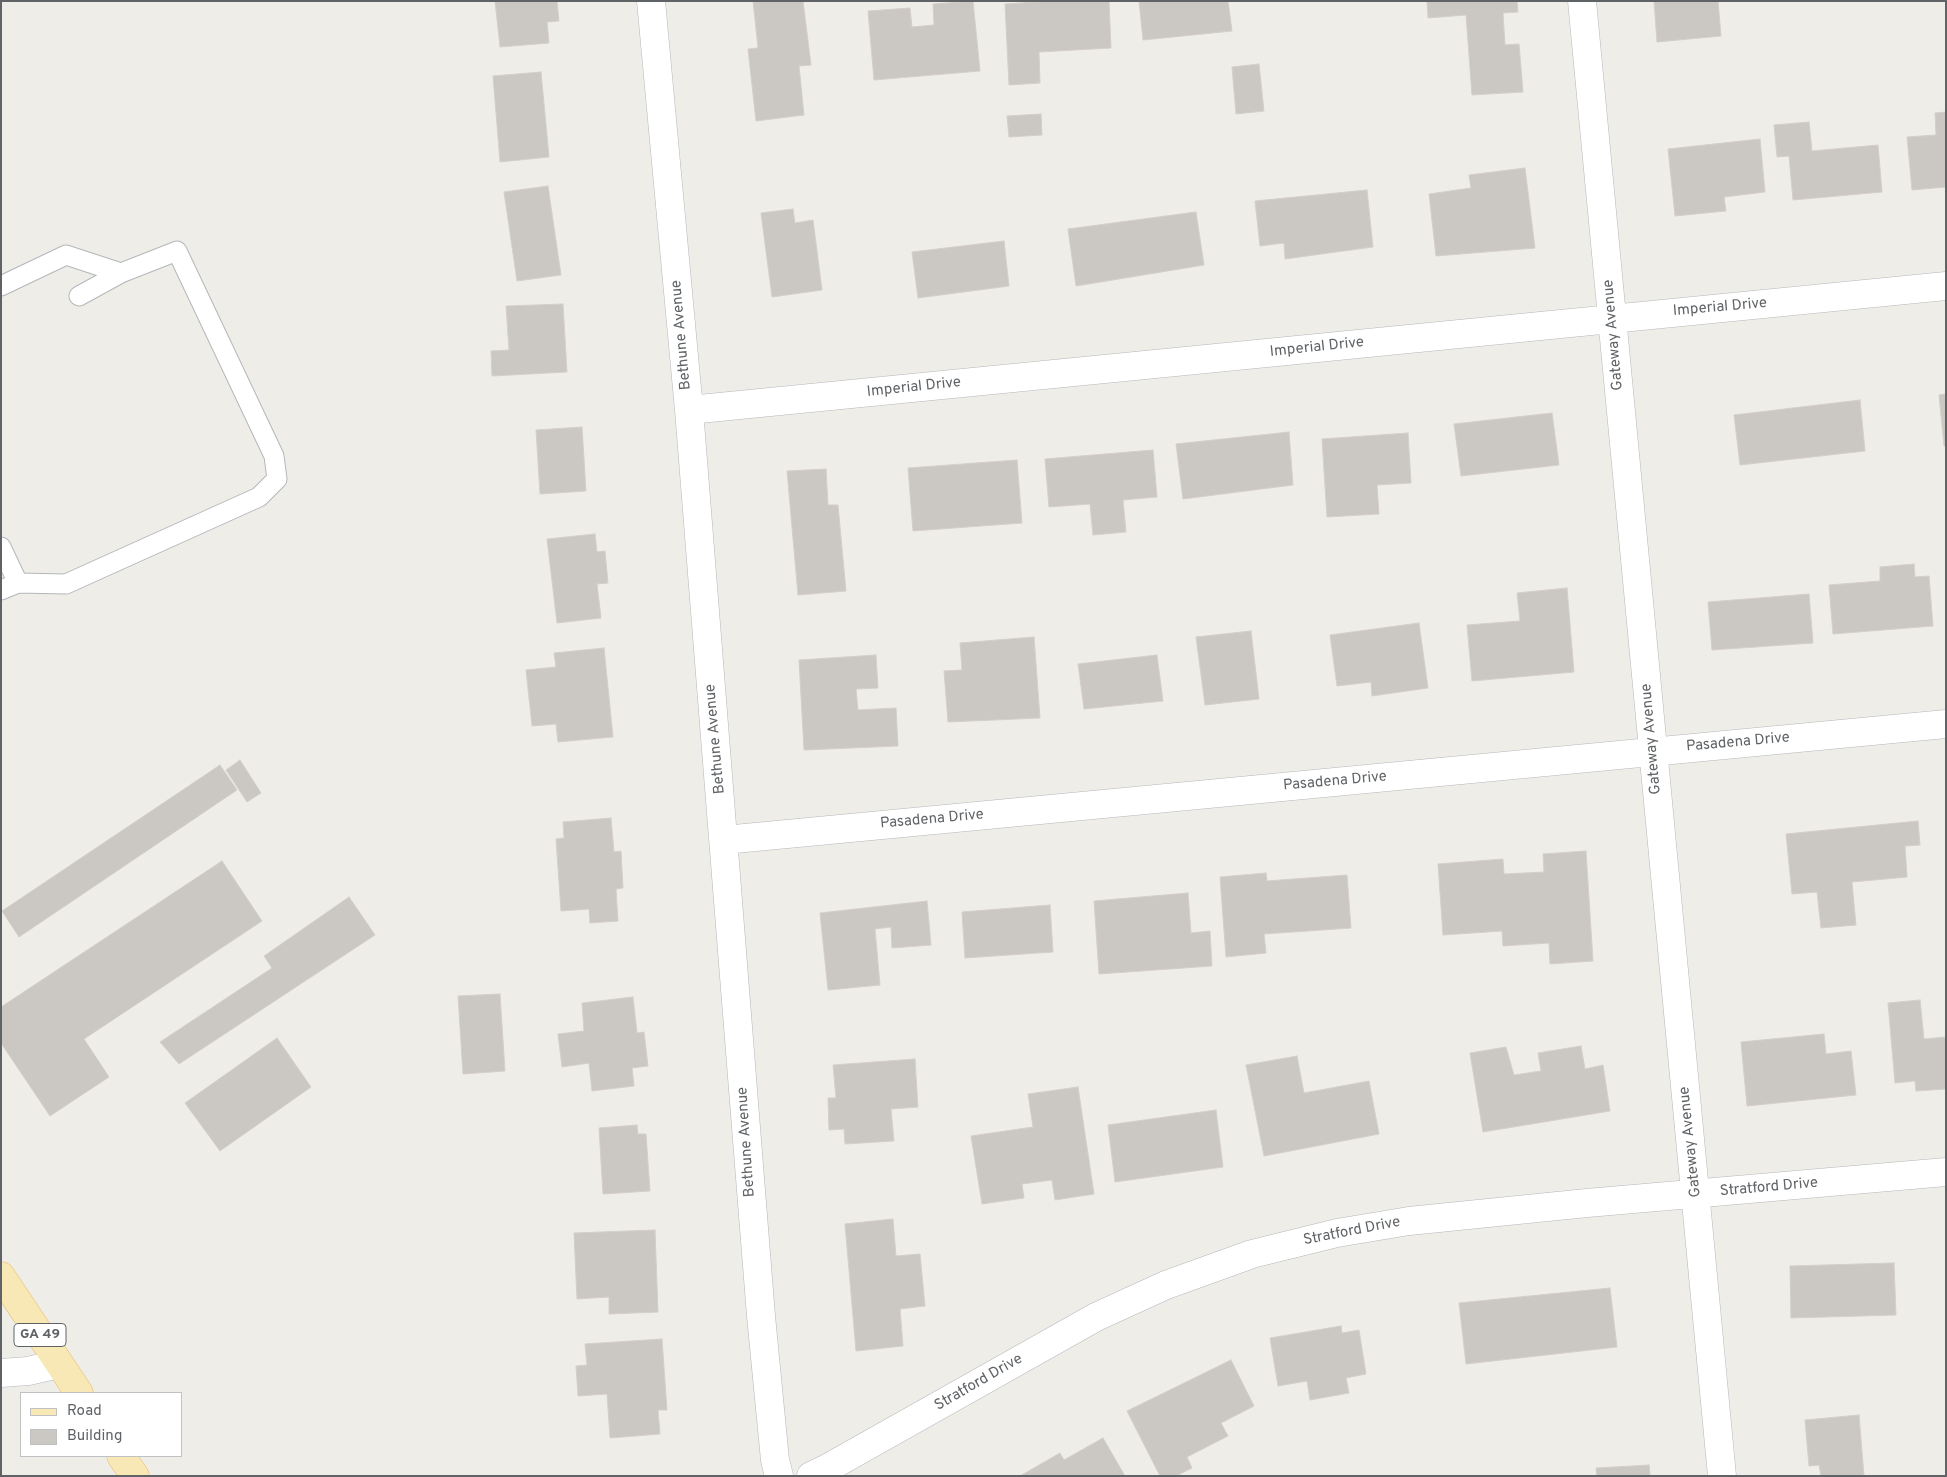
<!DOCTYPE html>
<style>
body{margin:0}
#map{position:relative;width:1947px;height:1477px;overflow:hidden;background:#efede8;font-family:Overpass,sans-serif}
canvas{display:block}
.frame{position:absolute;inset:0;border:2px solid #5f6366;pointer-events:none}
.legend{position:absolute;left:20px;top:1392px;width:162px;height:65px;box-sizing:border-box;background:#fff;border:1px solid #bfc1c2;margin:0;padding:6px 9px;list-style:none;font-size:15px;color:#5f6366}
.legend li{display:flex;align-items:center;gap:10px;height:25px}
.legend b{width:25px;border:1px solid #bfc1c2}
</style>
<div id="map">
<canvas width="1947" height="1477"></canvas>
<div class="frame"></div>
<ul class="legend">
<li><b style="height:6px;background:#f7e8b5"></b>Road</li>
<li><b style="height:14px;background:#cbc8c4"></b>Building</li>
</ul>
</div>
<script>
const ctx = document.querySelector('canvas').getContext('2d');
ctx.lineJoin = 'round';
function paint(path, color) { ctx.fillStyle = color; ctx.fill(path, 'evenodd'); }
const toPath = rows => new Path2D(rows.map(r => 'M' + r).join(''));
function stroke(path, color, width, dash) { ctx.strokeStyle = color; ctx.lineWidth = width; ctx.lineCap = dash ? 'butt' : 'round'; ctx.setLineDash(dash || []); ctx.stroke(path); }
function label(font, color, halo, rows, align = 'center') {
  ctx.font = font + ' Overpass,sans-serif'; ctx.lineWidth = 4; ctx.setLineDash([]); ctx.textBaseline = 'middle'; ctx.strokeStyle = halo; ctx.fillStyle = color; for (const [text, x, y, turn = 0] of rows) {
    ctx.save(); ctx.translate(x, y); ctx.rotate((+turn || 0) * Math.PI / 180); ctx.textAlign = isNaN(turn) ? turn : align; if (halo) ctx.strokeText(text, 0, 0); ctx.fillText(text, 0, 0); ctx.restore();
  }
}
const building = toPath([
 [495,1,557,1,559,21,547,22,549,43,500,47,495,1],
 [753,1,803,1,811,65,799,66,804,115,756,121,748,49,758,48,753,1],
 [973,1,980,71,874,80,868,11,910,8,912,27,934,25,933,4,973,1],
 [1051,1,1109,1,1111,48,1039,52,1040,83,1009,85,1005,4,1051,1],
 [1139,1,1228,1,1232,31,1143,40,1139,1],
 [1427,1,1517,1,1518,12,1503,13,1505,45,1519,44,1523,92,1472,95,1466,15,1428,18,1427,1],
 [1654,1,1718,1,1721,36,1657,42,1654,1],
 [1259,64,1264,111,1236,114,1232,67,1259,64],
 [541,72,549,157,500,162,493,76,541,72],
 [1946,112,1946,187,1912,190,1907,137,1936,135,1935,113,1946,112],
 [1041,114,1042,135,1009,137,1007,116,1041,114],
 [1809,122,1812,151,1878,145,1882,192,1793,200,1789,156,1777,157,1774,125,1809,122],
 [1760,139,1765,192,1724,197,1726,211,1675,216,1668,149,1760,139],
 [1525,168,1535,248,1436,256,1429,194,1471,188,1469,175,1525,168],
 [548,186,561,275,517,281,504,192,548,186],
 [1367,190,1373,247,1285,259,1284,243,1260,246,1255,201,1367,190],
 [793,209,795,223,813,220,822,290,772,297,761,213,793,209],
 [1196,212,1204,265,1076,286,1068,229,1196,212],
 [1004,241,1009,286,918,298,912,252,1004,241],
 [563,304,567,372,492,376,491,351,509,350,506,306,563,304],
 [1946,394,1946,446,1944,446,1939,395,1946,394],
 [1860,400,1865,451,1740,465,1734,415,1860,400],
 [1552,413,1559,465,1461,476,1454,424,1552,413],
 [582,427,586,491,540,494,536,430,582,427],
 [1289,432,1293,485,1183,499,1176,444,1289,432],
 [1408,433,1411,483,1377,485,1379,514,1327,517,1322,439,1408,433],
 [1153,450,1157,497,1123,500,1126,532,1093,535,1090,504,1049,507,1045,459,1153,450],
 [1017,460,1022,523,913,531,908,468,1017,460],
 [826,469,828,505,838,505,846,591,798,595,787,471,826,469],
 [595,534,597,552,605,551,608,583,597,584,601,618,557,623,547,539,595,534],
 [1914,564,1915,577,1929,576,1933,626,1833,634,1829,585,1880,581,1880,567,1914,564],
 [1567,588,1574,672,1472,681,1467,625,1520,621,1517,593,1567,588],
 [1809,594,1813,643,1712,650,1708,602,1809,594],
 [1419,623,1428,688,1372,696,1371,682,1337,686,1330,635,1419,623],
 [1251,631,1259,699,1205,705,1196,637,1251,631],
 [1034,637,1040,718,948,722,944,671,962,670,960,643,1034,637],
 [604,648,613,737,558,742,556,724,532,726,526,670,556,667,554,653,604,648],
 [876,655,878,688,856,689,858,710,896,708,898,746,804,750,799,660,876,655],
 [1157,655,1163,701,1084,709,1078,664,1157,655],
 [240,760,261,793,247,802,226,770,240,760],
 [220,765,237,790,19,937,2,911,220,765],
 [611,818,614,852,621,851,623,888,616,889,618,921,590,923,589,909,561,911,556,839,564,838,563,822,611,818],
 [1918,821,1920,845,1905,846,1907,877,1852,882,1856,925,1821,928,1817,892,1792,894,1786,834,1918,821],
 [1586,851,1593,961,1550,964,1549,943,1503,946,1502,931,1443,935,1438,864,1503,859,1504,874,1544,872,1543,854,1586,851],
 [222,861,262,921,84,1039,109,1077,50,1116,1,1043,1,1007,222,861],
 [1266,873,1267,881,1347,875,1351,928,1264,934,1266,953,1226,957,1220,877,1266,873],
 [1188,893,1191,933,1210,931,1212,966,1099,974,1094,901,1188,893],
 [349,897,375,935,179,1064,160,1042,272,968,264,956,349,897],
 [927,901,931,945,892,948,891,927,875,929,880,985,828,990,820,913,927,901],
 [1050,905,1053,952,965,958,962,912,1050,905],
 [500,994,505,1071,463,1074,458,996,500,994],
 [633,997,637,1033,644,1032,648,1066,632,1068,634,1086,592,1091,589,1063,562,1067,558,1034,584,1031,582,1003,633,997],
 [1920,1000,1924,1039,1946,1037,1946,1089,1916,1091,1915,1081,1895,1083,1888,1003,1920,1000],
 [1824,1034,1826,1054,1851,1051,1856,1095,1747,1106,1741,1042,1824,1034],
 [277,1038,311,1087,220,1151,185,1103,277,1038],
 [1581,1046,1585,1069,1603,1065,1610,1111,1483,1132,1470,1053,1506,1047,1514,1075,1541,1071,1538,1053,1581,1046],
 [1297,1056,1304,1093,1369,1081,1379,1134,1264,1156,1246,1065,1297,1056],
 [915,1059,918,1107,891,1109,894,1141,845,1144,844,1129,829,1130,828,1098,836,1098,833,1065,915,1059],
 [1078,1087,1094,1194,1055,1200,1052,1180,1022,1184,1024,1198,982,1204,971,1136,1033,1127,1028,1094,1078,1087],
 [1216,1110,1223,1167,1115,1182,1108,1125,1216,1110],
 [637,1125,638,1134,646,1134,650,1191,603,1194,599,1128,637,1125],
 [893,1219,896,1256,920,1254,925,1306,900,1309,903,1346,856,1351,845,1224,893,1219],
 [655,1230,658,1312,609,1314,609,1297,577,1299,574,1233,655,1230],
 [1894,1263,1896,1315,1791,1318,1790,1266,1894,1263],
 [1610,1288,1617,1347,1466,1364,1459,1303,1610,1288],
 [1341,1326,1342,1333,1359,1330,1366,1374,1346,1378,1349,1393,1310,1400,1307,1381,1278,1386,1270,1338,1341,1326],
 [662,1339,667,1410,658,1410,660,1434,610,1438,607,1394,578,1396,576,1366,587,1365,585,1344,662,1339],
 [1231,1360,1254,1406,1221,1423,1228,1436,1187,1457,1192,1468,1176,1476,1160,1476,1127,1411,1231,1360],
 [1859,1415,1864,1476,1821,1476,1819,1465,1809,1466,1805,1420,1859,1415],
 [1103,1438,1125,1476,1020,1476,1060,1453,1064,1460,1103,1438],
 [1649,1465,1650,1476,1597,1476,1596,1468,1649,1465]
]);
const service = toPath([
 [1,286,66,255,121,273,177,251,274,456,277,479,259,497,66,584,18,583,1,547],
 [79,296,121,273],
 [1,590,18,583]
]);
const minor = toPath([
 [651,1,689,410,761,1316,775,1460,779,1476],
 [1582,1,1722,1476],
 [689,410,1946,286],
 [724,840,1946,724],
 [1,1373,28,1371,59,1364],
 [811,1476,826,1469,1096,1317,1166,1285,1252,1254,1337,1233,1409,1221,1587,1203,1946,1172]
]);
const primary = toPath([
 [1,1276,79,1393],
 [121,1456,135,1476]
]);
const shields = [
 [40,1335,52]
];
const shieldNames = [
 ["GA 49",40,1335]
];
const streetNames = [
 ["Imperial Drive",1720,308,-5],
 ["Bethune Avenue",682,335,-95],
 ["Gateway Avenue",1614,335,-95],
 ["Imperial Drive",1317,348,-6],
 ["Imperial Drive",914,388,-6],
 ["Bethune Avenue",716,739,-95],
 ["Gateway Avenue",1652,739,-95],
 ["Pasadena Drive",1738,743,-5],
 ["Pasadena Drive",1335,782,-5],
 ["Pasadena Drive",932,820,-5],
 ["Bethune Avenue",747,1142,-94],
 ["Gateway Avenue",1691,1142,-96],
 ["Stratford Drive",1769,1188,-5],
 ["Stratford Drive",1352,1232,-11],
 ["Stratford Drive",979,1383,-30]
];
paint(building, '#cbc8c4');
stroke(building, '#d4cfc6', 1);
stroke(service, '#b4b7ba', 21);
stroke(minor, '#b4b7ba', 29);
stroke(primary, '#e4ba6c', 29);
stroke(service, '#fff', 19);
stroke(minor, '#fff', 28);
stroke(primary, '#f7e8b5', 28);
for (const [x, y, w] of shields) { const box = new Path2D(); box.roundRect(x - w / 2, y - 11.5, w, 23, 4); ctx.fillStyle = '#fff'; ctx.fill(box); stroke(box, '#5f6366', 1); }
label('bold 14px', '#5f6366', null, shieldNames);
label('15px', '#5f6366', '#fff', streetNames);
</script>
